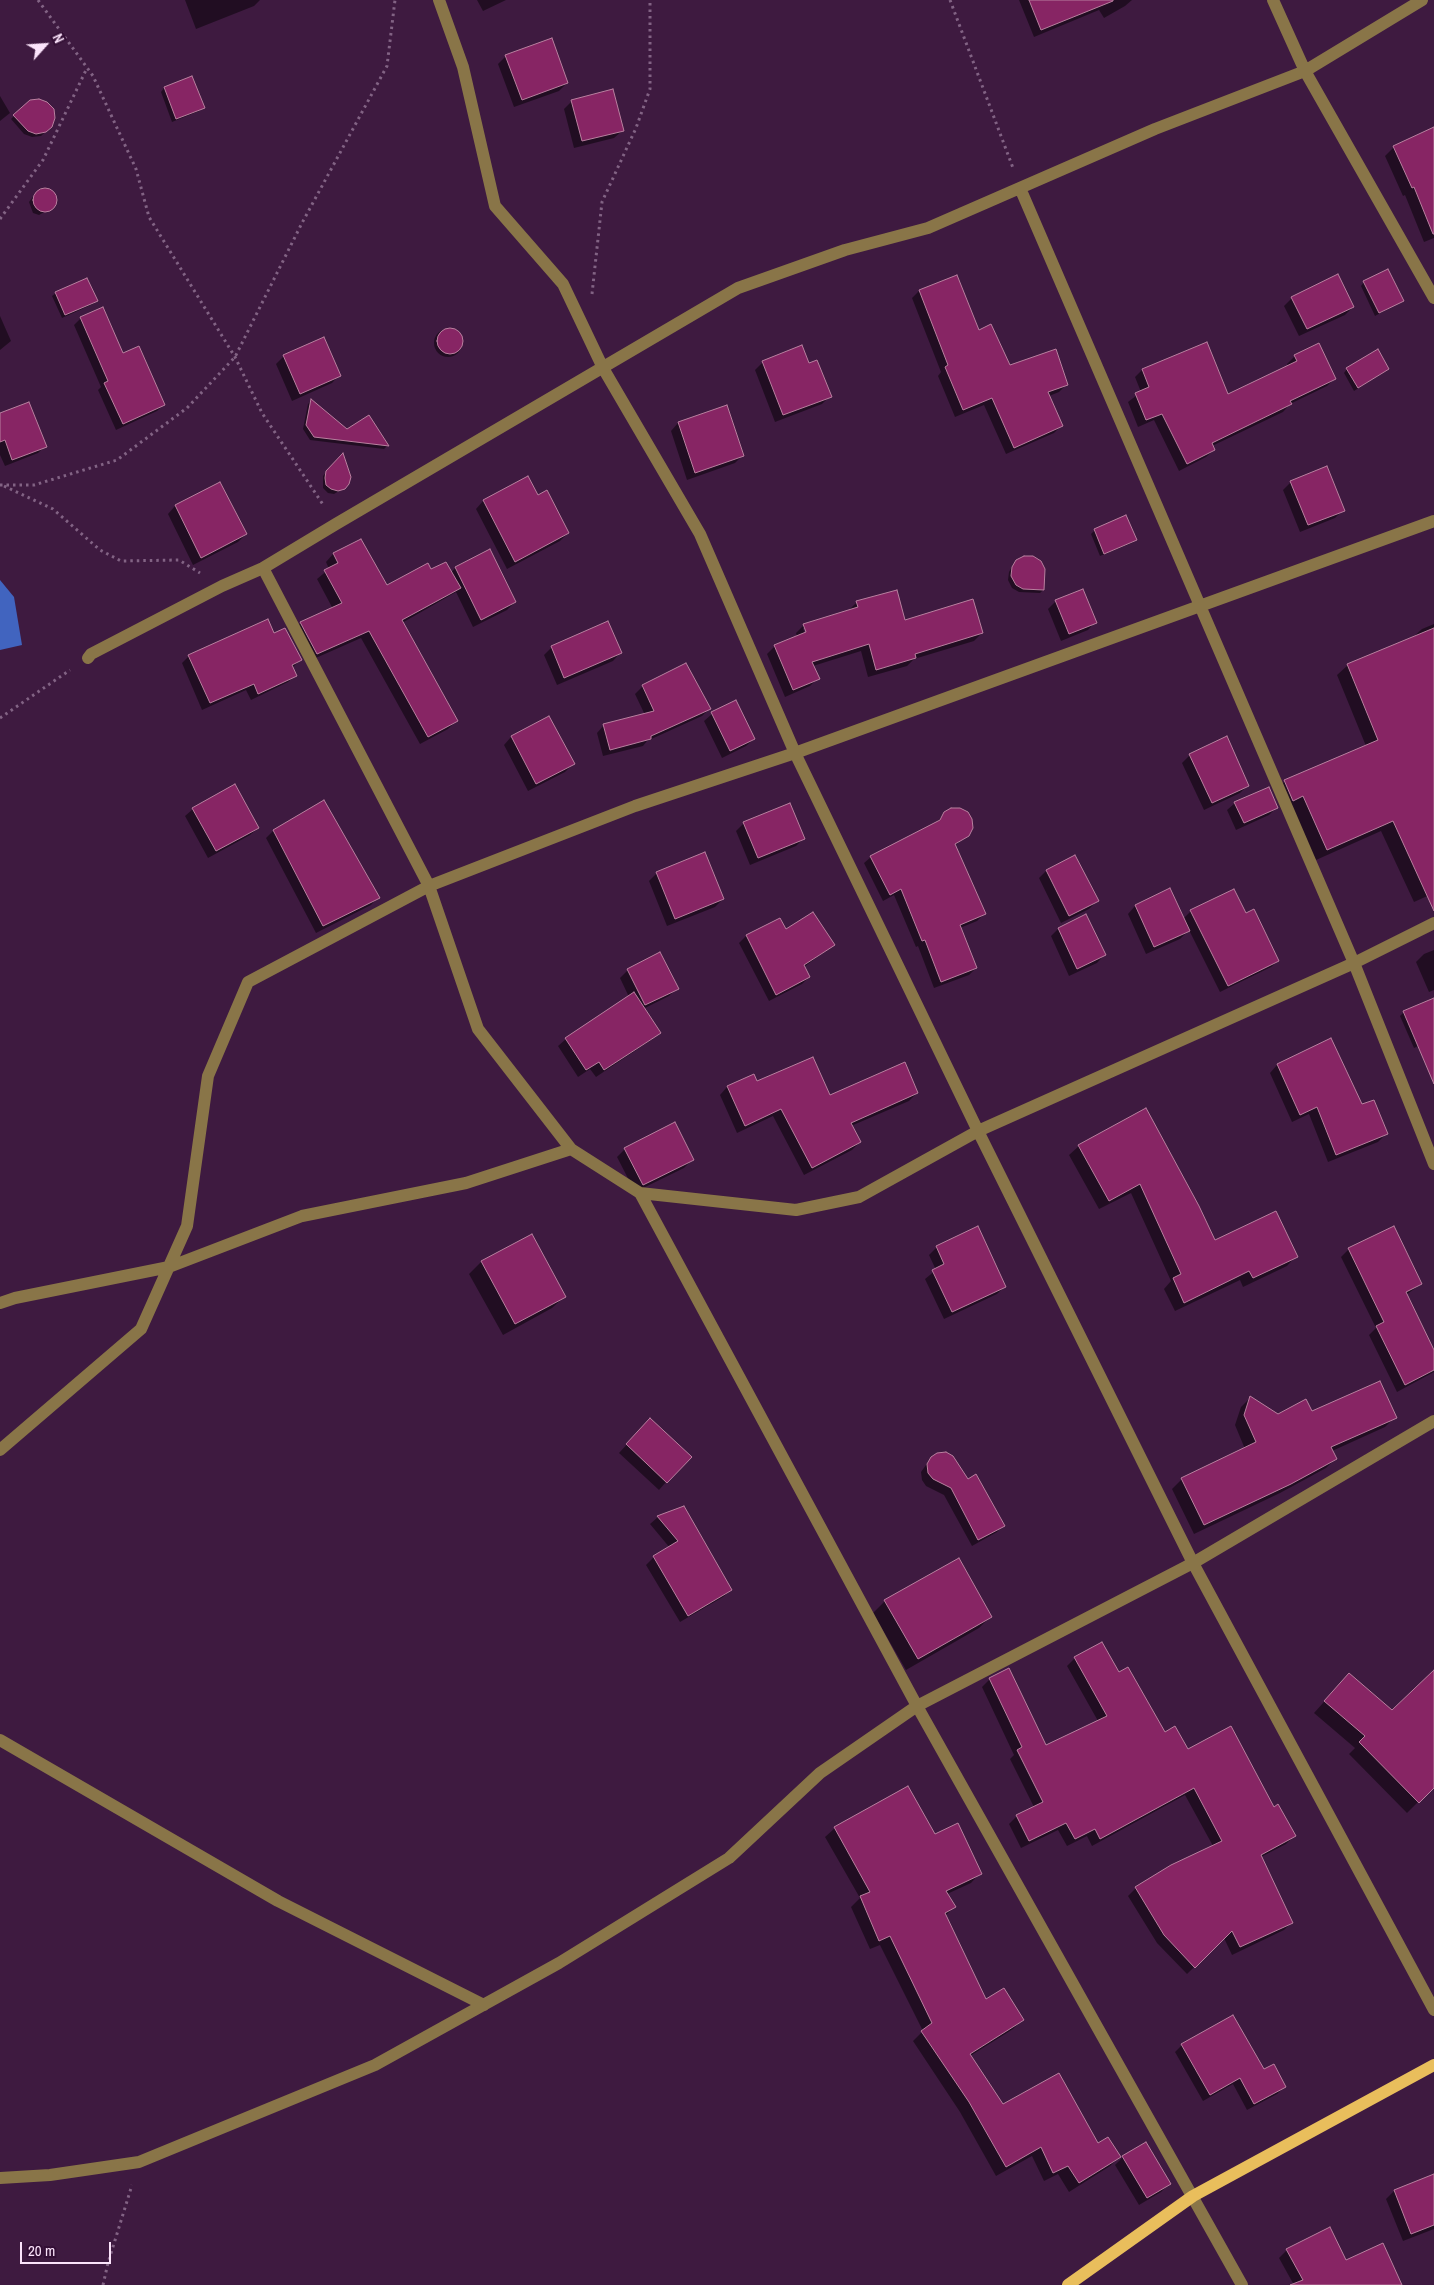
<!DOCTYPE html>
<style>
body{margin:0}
#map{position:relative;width:1434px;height:2285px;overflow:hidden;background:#3e1a40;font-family:"Archivo Narrow",sans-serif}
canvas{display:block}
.north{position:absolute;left:20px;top:20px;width:50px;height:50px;-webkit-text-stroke:4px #330f35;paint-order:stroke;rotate:64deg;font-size:14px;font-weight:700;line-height:20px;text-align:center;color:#fbe3fb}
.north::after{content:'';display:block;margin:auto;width:18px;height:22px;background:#fbe3fb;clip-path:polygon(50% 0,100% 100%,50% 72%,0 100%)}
.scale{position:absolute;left:20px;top:2242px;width:91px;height:22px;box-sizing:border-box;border:2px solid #fbe3fb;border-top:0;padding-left:6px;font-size:15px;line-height:18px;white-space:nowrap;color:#fbe3fb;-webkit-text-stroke:4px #330f35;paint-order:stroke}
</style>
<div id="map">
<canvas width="1434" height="2285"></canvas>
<div class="north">N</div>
<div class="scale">20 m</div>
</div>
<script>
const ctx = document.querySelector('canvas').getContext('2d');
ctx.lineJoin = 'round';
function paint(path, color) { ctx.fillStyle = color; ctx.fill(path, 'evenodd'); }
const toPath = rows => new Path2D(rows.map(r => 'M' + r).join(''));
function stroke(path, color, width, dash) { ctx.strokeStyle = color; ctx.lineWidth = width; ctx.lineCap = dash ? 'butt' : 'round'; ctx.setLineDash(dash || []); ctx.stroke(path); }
const water = toPath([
 [0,580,14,597,22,645,0,650]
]);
const shadow = toPath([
 [185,0,260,0,254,6,196,29],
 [477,0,506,0,483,11],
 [1019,0,1132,0,1125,6,1104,18,1099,10,1034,37],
 [506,56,567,83,559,91,514,107,498,64],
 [191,78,203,107,199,111,172,122,161,92,164,88],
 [0,96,10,113,0,121],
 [572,101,622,131,614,138,574,148,564,109],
 [14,116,47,130,41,136,32,137,24,134,11,119],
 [1434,135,1434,238,1424,242,1405,195,1403,196,1385,156,1394,147,1419,136],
 [47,189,55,196,53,207,39,215,33,213,29,202,36,193],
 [1364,282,1402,301,1375,316,1361,286],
 [919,291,978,332,1010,367,1067,384,1059,392,1049,396,1062,425,1054,433,1006,454,984,405,955,417,938,376,941,372,912,298],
 [56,293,96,301,93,304,62,318,52,296],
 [1292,298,1353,307,1345,315,1299,336,1284,306],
 [0,316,11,341,0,350],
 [81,318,122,355,164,404,157,411,116,430,98,390,101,387,74,325],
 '434 343a14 14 0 1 1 28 0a14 14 0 1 1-28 0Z',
 [284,356,339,375,332,383,292,401,276,364],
 [1295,356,1334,379,1327,386,1290,404,1283,412,1212,446,1214,450,1206,457,1179,471,1154,420,1138,427,1128,402,1141,392,1135,377,1142,370,1227,396,1288,366,1287,364],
 [763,362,808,365,830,396,822,404,775,422,755,370],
 [1347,369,1388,369,1354,391,1344,373],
 [311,401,347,431,369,417,387,446,384,449,310,440,303,429,308,404],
 [726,407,743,455,735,463,687,480,671,431,678,423],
 [0,414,45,446,38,453,5,466,0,455],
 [343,455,344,488,334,494,328,493,323,488,323,476],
 [1291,482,1343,510,1335,518,1300,532,1283,490],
 [220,483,246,534,238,542,193,565,168,514,175,506],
 [537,497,568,533,560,541,507,569,476,509,483,501],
 [1095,530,1136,540,1132,543,1100,556,1091,534],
 [360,540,386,587,431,571,451,573,455,568,489,551,515,602,507,610,473,627,456,592,402,623,456,721,448,729,420,744,361,638,309,661,293,630,301,623,333,609,317,579,329,569,326,562,333,554],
 [1013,565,1043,590,1040,593,1019,592,1012,588,1008,580,1009,572],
 [1056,601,1095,622,1088,630,1061,641,1048,609],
 [857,602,904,621,982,633,974,641,914,659,907,666,868,677,861,651,813,666,818,678,810,686,785,697,767,654,775,646,797,637,796,633,804,625,849,610],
 [803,628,806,628,809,638,806,638],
 [1434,624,1434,893,1414,902,1381,831,1316,860,1274,792,1285,781,1366,746,1337,675,1348,665,1411,639,1422,629],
 [274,634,300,660,292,668,295,675,288,682,251,700,246,690,202,710,182,663,189,656],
 [552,647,620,653,613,661,557,685,544,655],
 [643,686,709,709,702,716,647,741,643,746,603,756,597,733,604,725,645,715,635,694],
 [712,714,754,739,746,746,722,758,704,721],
 [548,718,573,764,565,772,528,791,504,745,511,737],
 [1190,755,1248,785,1240,793,1204,810,1182,763],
 [324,802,378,897,371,905,316,933,266,838,273,831],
 [1235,803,1277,807,1269,815,1236,830,1227,810],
 [193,809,258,828,250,835,208,858,185,816],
 [945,813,968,835,954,846,984,914,977,921,960,928,976,968,969,975,934,988,918,946,916,947,894,895,883,901,864,863,871,857,936,823],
 [744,823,804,838,796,846,750,865,736,831],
 [1046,871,1097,901,1089,909,1061,923,1039,878],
 [657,873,723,899,715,907,667,926,649,881],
 [1170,890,1183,919,1191,911,1234,891,1245,915,1278,961,1271,967,1220,992,1189,930,1180,939,1146,954,1128,914,1135,906],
 [780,919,786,931,833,945,804,967,809,977,802,984,769,1001,739,943,746,936],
 [1058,929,1104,955,1097,963,1069,976,1051,936],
 [1434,950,1434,990,1429,992,1416,962,1424,954],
 [628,970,677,988,669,996,643,1009,659,1032,651,1040,596,1077,590,1069,578,1077,558,1046,566,1039,629,997,620,978],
 [1404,1012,1434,1018,1434,1039,1414,1048,1400,1016],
 [1277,1065,1361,1106,1386,1134,1378,1142,1328,1162,1309,1114,1292,1122,1270,1073],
 [753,1076,756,1083,830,1097,917,1093,909,1101,851,1126,860,1142,852,1150,804,1175,773,1116,737,1133,720,1095,727,1087],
 [1146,1109,1214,1242,1296,1256,1287,1266,1243,1287,1240,1280,1175,1311,1164,1289,1171,1281,1131,1193,1099,1209,1069,1155,1079,1146],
 [625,1149,692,1160,684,1168,635,1192,617,1157],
 [531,1235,564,1297,552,1308,503,1335,469,1274,481,1262],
 [937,1247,1005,1286,997,1294,944,1319,925,1279,936,1270,929,1255],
 [1349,1249,1421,1284,1406,1295,1434,1352,1434,1372,1397,1392,1369,1335,1376,1328,1341,1257],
 [1250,1398,1278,1415,1312,1413,1395,1417,1385,1427,1332,1451,1335,1459,1326,1468,1280,1493,1194,1534,1172,1489,1182,1479,1245,1449,1235,1425,1241,1407],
 [642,1428,666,1482,659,1490,619,1453],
 [931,1458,967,1480,1003,1525,997,1532,972,1546,944,1495,926,1486,922,1480,921,1472],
 [683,1508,731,1590,723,1597,680,1622,646,1565,654,1557,670,1548,650,1524,658,1517],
 [885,1601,991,1616,979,1628,906,1670,873,1613],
 [1075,1658,1118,1674,1164,1734,1274,1808,1294,1836,1286,1844,1261,1857,1292,1922,1284,1930,1232,1955,1224,1938,1187,1974,1157,1943,1128,1896,1136,1888,1213,1846,1185,1795,1092,1846,1087,1836,1067,1846,1058,1830,1021,1848,1009,1824,1017,1816,1034,1807,1010,1759,1014,1755,982,1687,990,1679,1046,1747,1098,1721,1067,1666],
 [1434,1671,1434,1786,1407,1813,1349,1754,1355,1748,1314,1713,1349,1674,1392,1712],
 [835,1828,935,1835,980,1873,971,1883,947,1894,954,1907,945,1916,986,2001,1023,2019,1013,2029,970,2056,1003,2105,1098,2145,1119,2157,1110,2166,1069,2192,1058,2174,1044,2181,1032,2156,996,2176,960,2112,913,2041,923,2031,880,1945,870,1949,851,1907,860,1898,825,1837],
 [1182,2045,1263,2071,1284,2087,1277,2094,1247,2110,1233,2084,1203,2101,1175,2052],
 [1123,2157,1169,2184,1161,2192,1139,2205,1115,2165],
 [1434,2176,1434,2229,1403,2241,1386,2199,1394,2191],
 [1287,2250,1344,2258,1300,2285,1294,2285,1279,2258]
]);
const building = toPath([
 [1029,0,1113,0,1113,1,1041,30,1029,0],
 [552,38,568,83,522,100,505,55,552,38],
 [192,76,205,108,176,119,164,87,192,76],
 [613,89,624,131,582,141,571,100,613,89],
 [39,99,47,102,54,109,55,118,52,127,46,132,36,134,28,131,13,115,30,100,39,99],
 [1434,127,1434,234,1433,234,1414,187,1412,188,1393,146,1434,127],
 '33 200a12 12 0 1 1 24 0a12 12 0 1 1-24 0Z',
 [1388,269,1404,301,1379,313,1363,281,1388,269],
 [1338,274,1354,307,1307,329,1291,297,1338,274],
 [957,275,979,330,991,324,1010,365,1056,349,1068,385,1048,392,1063,426,1014,448,992,398,963,410,945,367,948,365,919,290,957,275],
 [87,278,98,301,65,315,55,292,87,278],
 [103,307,123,353,139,346,165,405,123,424,104,383,108,381,80,317,103,307],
 '437 341a13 13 0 1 1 26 0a13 13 0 1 1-26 0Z',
 [324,337,341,376,300,394,283,355,324,337],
 [1207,342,1228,394,1297,361,1294,355,1319,343,1336,379,1290,401,1292,404,1212,443,1215,450,1187,464,1162,414,1146,420,1135,393,1149,387,1142,369,1207,342],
 [802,345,809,363,817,360,832,397,783,415,762,361,802,345],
 [1378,349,1389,369,1358,388,1346,368,1378,349],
 [311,399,347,429,369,415,389,446,314,437,306,425,311,399],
 [29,402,47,447,12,460,5,440,0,442,0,413,29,402],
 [727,405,744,456,695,473,678,422,727,405],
 [343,453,351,477,349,484,345,489,338,491,331,489,326,485,325,478,326,471,343,453],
 [1327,466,1345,511,1308,525,1290,481,1327,466],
 [528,476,538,495,547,490,569,533,515,562,483,500,528,476],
 [220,482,247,534,201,558,175,505,220,482],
 [1126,515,1137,540,1104,554,1094,529,1126,515],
 [361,539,387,585,428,563,431,569,446,562,461,588,402,620,458,721,428,737,369,631,317,654,300,622,342,603,324,570,338,563,333,553,361,539],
 [490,549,516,602,481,620,455,567,490,549],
 [1024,556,1033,556,1041,561,1045,569,1044,590,1023,589,1016,585,1011,576,1012,567,1016,560,1024,556],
 [1083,589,1097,623,1069,634,1055,600,1083,589],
 [897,590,905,620,973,599,983,633,915,654,916,658,876,670,869,644,812,662,820,679,793,690,774,645,806,632,803,624,858,607,856,601,897,590],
 [268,619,274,633,285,628,302,660,292,665,297,676,258,694,254,684,210,703,188,655,268,619],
 [608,621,622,653,564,678,551,646,608,621],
 [1434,628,1434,911,1393,821,1327,850,1303,796,1293,801,1284,780,1378,740,1347,664,1434,628],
 [686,663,711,709,651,736,651,739,610,750,603,724,654,711,642,685,686,663],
 [736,700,755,739,730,751,711,712,736,700],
 [549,716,575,764,536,784,511,736,549,716],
 [1227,736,1249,786,1212,803,1189,754,1227,736],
 [235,784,259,828,216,851,192,808,235,784],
 [1269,787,1278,808,1244,823,1234,802,1269,787],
 [324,800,380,898,323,926,273,830,324,800],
 [790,803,805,839,758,858,743,822,790,803],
 [951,808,960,808,968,812,972,819,973,828,969,836,955,844,986,914,960,925,977,968,941,982,925,940,922,941,901,889,890,895,870,856,940,820,944,812,951,808],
 [705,852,724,899,675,919,656,872,705,852],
 [1075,855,1099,901,1069,916,1046,870,1075,855],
 [1170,888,1190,931,1154,947,1135,905,1170,888],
 [1234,889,1246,913,1254,909,1279,961,1228,986,1190,910,1234,889],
 [813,912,835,945,804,965,810,977,776,995,746,935,780,918,786,929,813,912],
 [1086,914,1106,955,1077,969,1058,928,1086,914],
 [660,952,679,989,645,1005,627,969,660,952],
 [634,992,661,1033,604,1070,599,1062,586,1070,565,1038,634,992],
 [1434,998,1434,1084,1403,1011,1434,998],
 [1331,1038,1362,1104,1374,1100,1388,1134,1336,1155,1317,1107,1300,1115,1277,1064,1331,1038],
 [813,1057,830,1095,905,1062,918,1093,851,1123,861,1142,812,1168,781,1109,745,1126,727,1086,754,1074,757,1081,813,1057],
 [1146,1108,1199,1206,1215,1240,1276,1211,1298,1257,1253,1278,1249,1271,1184,1303,1173,1278,1181,1274,1140,1184,1109,1201,1078,1145,1146,1108],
 [675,1122,694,1160,643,1185,624,1148,675,1122],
 [978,1226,1006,1287,952,1312,932,1270,944,1264,936,1246,978,1226],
 [1394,1226,1422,1284,1406,1292,1434,1350,1434,1370,1405,1385,1376,1326,1384,1322,1348,1248,1394,1226],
 [532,1234,566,1297,515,1324,481,1261,532,1234],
 [1380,1381,1397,1418,1331,1447,1337,1459,1291,1484,1204,1525,1181,1478,1256,1442,1244,1415,1250,1396,1278,1414,1306,1399,1312,1411,1380,1381],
 [650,1418,692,1457,667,1483,626,1444,650,1418],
 [946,1452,953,1456,968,1479,976,1474,1005,1526,978,1540,951,1488,933,1479,928,1473,927,1464,931,1457,937,1453,946,1452],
 [684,1506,732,1590,688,1616,653,1556,678,1541,657,1516,684,1506],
 [959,1558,992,1617,918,1659,884,1600,959,1558],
 [1102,1642,1119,1672,1128,1667,1165,1732,1175,1726,1188,1749,1231,1726,1274,1807,1278,1804,1296,1836,1261,1855,1293,1923,1240,1947,1232,1931,1195,1968,1164,1935,1135,1887,1171,1865,1222,1841,1194,1788,1100,1839,1095,1829,1075,1839,1066,1823,1029,1841,1016,1815,1043,1802,1017,1750,1022,1747,989,1678,1009,1668,1046,1745,1107,1716,1074,1657,1102,1642],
 [1434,1670,1434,1788,1419,1803,1359,1742,1365,1736,1324,1701,1349,1673,1392,1710,1434,1670],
 [908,1786,935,1834,958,1823,982,1874,946,1891,956,1907,945,1913,986,1999,1004,1988,1024,2020,970,2054,1003,2104,1059,2073,1098,2143,1108,2137,1121,2157,1079,2183,1068,2166,1053,2173,1041,2147,1006,2167,969,2102,921,2031,932,2023,890,1936,879,1941,860,1896,870,1892,834,1827,908,1786],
 [1233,2015,1264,2069,1274,2064,1286,2087,1254,2104,1240,2078,1210,2095,1181,2044,1233,2015],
 [1146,2142,1171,2184,1147,2198,1122,2156,1146,2142],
 [1434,2174,1434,2225,1411,2234,1394,2190,1434,2174],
 [1330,2227,1346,2260,1383,2243,1402,2285,1290,2285,1303,2280,1286,2249,1330,2227]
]);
const path = toPath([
 [38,0,93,76,136,169,149,217,235,357,262,413,324,506],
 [950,0,1013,168],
 [0,219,43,160,87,68],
 [592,294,602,202,636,128,650,89,650,0],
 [0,485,34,485,117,460,187,408,235,357,302,223,387,66,395,0],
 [4,486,53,509,100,550,121,561,179,560,200,573],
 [0,718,70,670],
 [103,2285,108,2263,132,2185]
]);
const minor = toPath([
 [439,0,463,67,495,206,563,284,603,368,700,534,795,753,978,1131,1193,1563,1434,2010],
 [1273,0,1305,71,1434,298],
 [1020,188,1354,963,1434,1164],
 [263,568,429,886,478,1029,571,1149,640,1193,917,1706,1242,2285],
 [88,658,91,654,222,586,263,568,336,524,738,288,845,250,928,228,1155,129,1305,71,1422,0],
 [640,1193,796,1210,859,1197,978,1131,1354,963,1434,923],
 [0,1303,15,1298,169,1267,302,1216,466,1183,571,1149],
 [0,1450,141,1329,187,1226,208,1076,248,982,429,886,635,806,795,753,1434,521],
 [0,1740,278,1901,484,2005],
 [0,2178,50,2175,139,2162,375,2065,559,1963,729,1858,820,1773,917,1706,1193,1563,1434,1421]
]);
const major = toPath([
 [1068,2285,1193,2196,1434,2065]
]);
paint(water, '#4164bf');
paint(shadow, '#0007');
paint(building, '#872564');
stroke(building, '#b9809f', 1);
stroke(path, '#826384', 3, [2.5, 4]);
stroke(minor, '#897548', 12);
stroke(major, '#e9be5c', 12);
</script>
